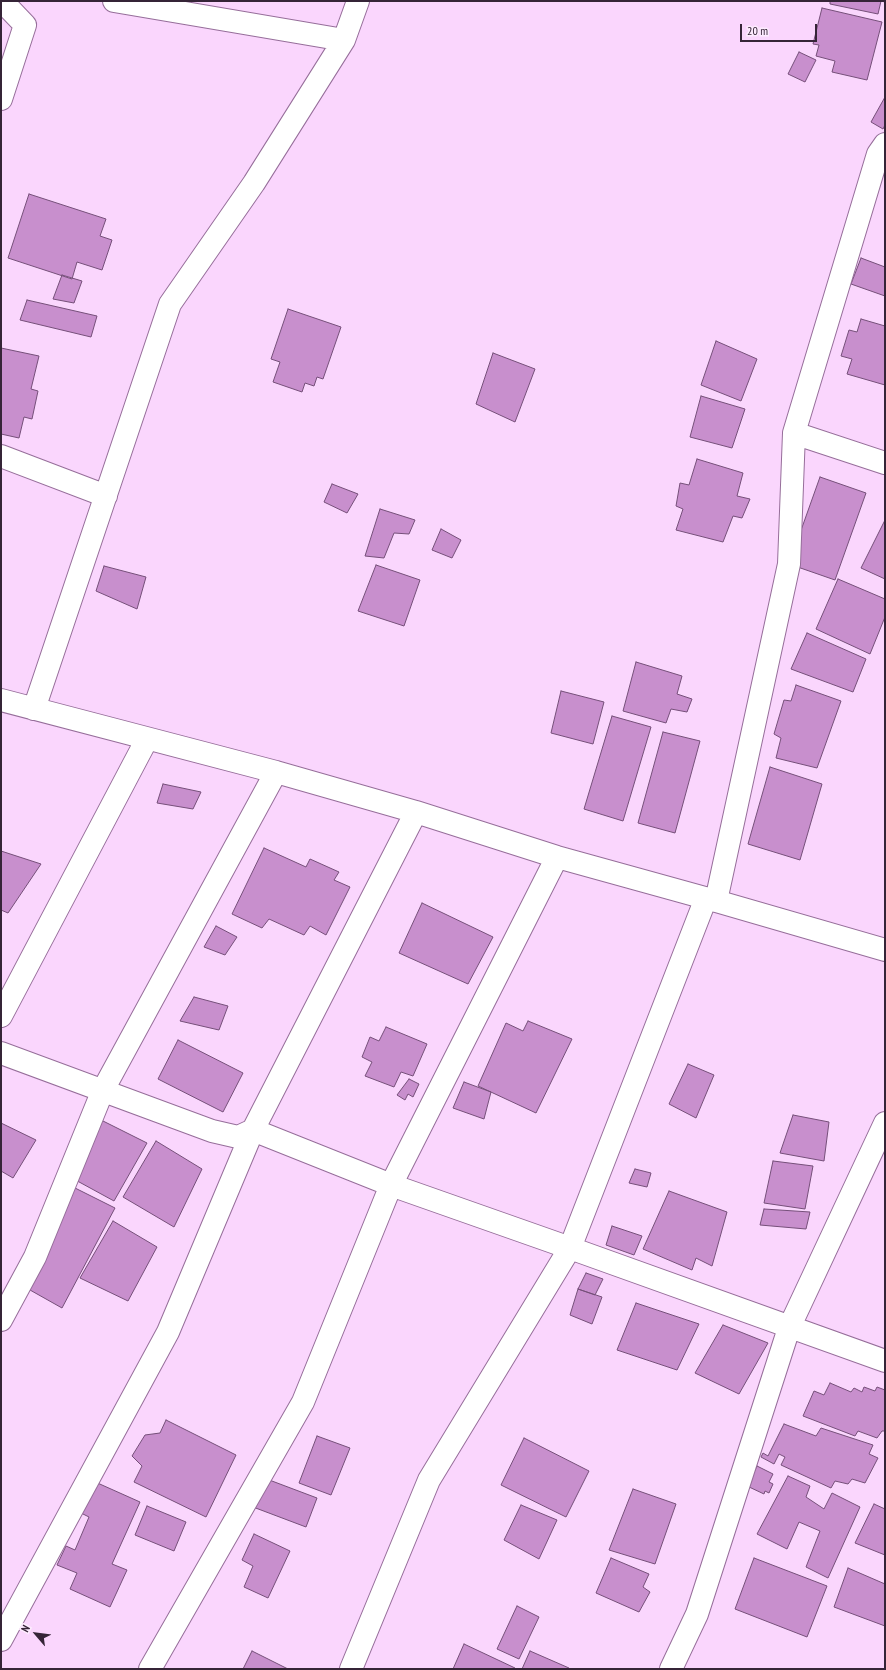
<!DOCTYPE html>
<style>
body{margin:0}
#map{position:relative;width:886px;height:1670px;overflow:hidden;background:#fad6fd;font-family:"PT Sans Narrow",sans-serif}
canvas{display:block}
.frame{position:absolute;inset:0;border:2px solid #352437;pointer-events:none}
.north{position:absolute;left:16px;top:1614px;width:40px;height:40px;-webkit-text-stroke:3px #fdebfe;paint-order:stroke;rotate:298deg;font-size:11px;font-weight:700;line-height:16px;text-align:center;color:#352437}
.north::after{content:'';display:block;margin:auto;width:14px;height:18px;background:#352437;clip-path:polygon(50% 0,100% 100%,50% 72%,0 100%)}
.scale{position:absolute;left:740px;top:24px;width:77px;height:18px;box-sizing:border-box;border:2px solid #352437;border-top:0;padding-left:5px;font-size:12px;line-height:14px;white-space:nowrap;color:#352437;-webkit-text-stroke:3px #fdebfe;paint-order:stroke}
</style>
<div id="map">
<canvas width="886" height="1670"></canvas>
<div class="frame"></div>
<div class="north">N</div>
<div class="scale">20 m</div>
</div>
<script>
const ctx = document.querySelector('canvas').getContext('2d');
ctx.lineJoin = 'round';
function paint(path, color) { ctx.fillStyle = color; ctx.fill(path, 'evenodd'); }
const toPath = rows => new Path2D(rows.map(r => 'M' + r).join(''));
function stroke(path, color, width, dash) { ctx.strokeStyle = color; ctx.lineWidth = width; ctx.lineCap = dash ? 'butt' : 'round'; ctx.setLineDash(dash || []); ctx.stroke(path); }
const building = toPath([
 [830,1,885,1,885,2,881,1,878,14,830,4,830,1],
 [822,8,882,22,867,80,832,72,835,61,816,56,819,45,813,44,822,8],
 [799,52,816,60,805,82,788,74,799,52],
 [885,97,885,125,883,129,871,122,885,97],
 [29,194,106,219,100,236,112,240,102,270,77,262,72,279,8,258,29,194],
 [861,258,885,267,885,296,851,284,861,258],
 [62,275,82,281,74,303,53,299,62,275],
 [27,300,97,316,91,337,20,320,27,300],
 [288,309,341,327,323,379,317,377,314,386,305,383,302,392,273,382,280,362,271,359,288,309],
 [861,319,885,326,885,385,847,374,852,359,841,356,849,330,857,332,861,319],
 [716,341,757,359,741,401,701,385,716,341],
 [1,348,39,356,31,389,38,391,32,419,24,417,19,438,1,434,1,348],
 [493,353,535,369,515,422,476,404,493,353],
 [701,396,745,409,732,448,690,437,701,396],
 [697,459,743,473,737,496,750,499,742,518,733,516,723,542,676,530,683,509,676,506,680,483,689,485,697,459],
 [820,477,866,493,835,580,789,564,820,477],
 [332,484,358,494,347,513,324,502,332,484],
 [380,509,415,520,409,534,394,533,384,558,365,556,380,509],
 [885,520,885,579,861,568,885,520],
 [441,529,461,540,452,558,432,550,441,529],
 [376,565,420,580,404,626,358,611,376,565],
 [104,566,146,577,137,609,96,591,104,566],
 [838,579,885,599,885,617,870,654,816,629,838,579],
 [807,633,866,659,853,692,791,669,807,633],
 [636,662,682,676,677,694,692,699,687,712,671,709,666,723,623,711,636,662],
 [796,685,841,701,817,768,776,758,781,738,774,734,784,700,791,701,796,685],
 [561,691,604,702,593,744,551,733,561,691],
 [612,716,651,727,623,821,584,809,612,716],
 [663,732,700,741,675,833,638,823,663,732],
 [770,767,822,784,800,860,748,844,770,767],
 [163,784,201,792,193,809,157,803,163,784],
 [264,848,306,867,310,859,339,872,334,880,350,887,326,935,310,926,304,935,269,919,262,928,232,914,264,848],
 [1,851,41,864,8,913,1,910,1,851],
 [422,903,493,937,468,984,399,953,422,903],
 [216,926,237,937,225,955,204,947,216,926],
 [194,997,228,1006,219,1030,180,1021,194,997],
 [528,1021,572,1039,536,1113,478,1086,506,1023,523,1031,528,1021],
 [386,1027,427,1044,413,1076,401,1072,394,1087,365,1076,372,1062,362,1057,370,1037,379,1041,386,1027],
 [178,1040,243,1073,223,1112,158,1079,178,1040],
 [688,1064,714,1075,696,1118,669,1104,688,1064],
 [409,1079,419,1084,413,1097,408,1094,405,1100,397,1095,409,1079],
 [464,1082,491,1092,484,1119,453,1108,464,1082],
 [793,1115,829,1122,824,1161,780,1153,793,1115],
 [101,1120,147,1143,114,1201,70,1177,101,1120],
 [1,1123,36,1140,13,1178,1,1171,1,1123],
 [156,1141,202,1169,174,1227,123,1197,156,1141],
 [773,1161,813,1166,805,1209,764,1203,773,1161],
 [635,1169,651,1173,647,1187,629,1183,635,1169],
 [67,1184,115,1208,62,1308,14,1281,67,1184],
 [669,1191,727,1212,712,1266,696,1258,692,1270,643,1249,669,1191],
 [764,1209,810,1212,806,1229,760,1225,764,1209],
 [113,1221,157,1247,128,1301,80,1278,113,1221],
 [612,1226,642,1236,634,1255,606,1245,612,1226],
 [586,1273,603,1279,595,1295,578,1289,586,1273],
 [578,1289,602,1297,592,1324,570,1315,578,1289],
 [636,1303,699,1324,677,1370,617,1350,636,1303],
 [723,1325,768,1343,739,1394,695,1373,723,1325],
 [830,1383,851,1392,854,1388,862,1392,864,1387,875,1391,877,1387,885,1390,885,1431,882,1431,877,1438,858,1431,855,1436,803,1416,814,1391,824,1395,830,1383],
 [166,1420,236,1455,206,1517,134,1482,142,1466,132,1456,145,1435,160,1433,166,1420],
 [784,1424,816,1436,821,1428,873,1445,869,1454,878,1458,865,1483,852,1479,848,1484,835,1481,831,1488,781,1465,785,1457,779,1454,774,1464,761,1457,763,1453,768,1456,784,1424],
 [317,1436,350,1448,331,1495,299,1483,317,1436],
 [524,1438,589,1471,566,1517,501,1485,524,1438],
 [757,1466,773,1474,769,1482,773,1484,769,1493,765,1491,764,1494,747,1486,757,1466],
 [788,1476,810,1486,806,1497,824,1509,832,1493,860,1507,828,1578,806,1567,820,1531,799,1522,787,1549,757,1534,788,1476],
 [264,1478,317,1498,306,1527,253,1507,264,1478],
 [93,1481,140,1502,112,1564,127,1570,110,1607,70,1589,77,1573,57,1565,66,1546,75,1550,89,1517,79,1512,93,1481],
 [633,1489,676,1504,655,1564,609,1550,633,1489],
 [874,1504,885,1509,885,1555,855,1543,874,1504],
 [521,1505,557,1520,539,1559,504,1540,521,1505],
 [147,1506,186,1522,174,1551,135,1535,147,1506],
 [254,1534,290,1551,268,1598,244,1587,253,1566,242,1560,254,1534],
 [611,1558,649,1574,643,1587,650,1592,639,1612,596,1593,611,1558],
 [754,1558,827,1586,807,1637,735,1609,754,1558],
 [848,1568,885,1584,885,1626,834,1607,848,1568],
 [517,1606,539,1617,519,1659,497,1649,517,1606],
 [464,1644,515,1668,514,1669,453,1669,464,1644],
 [252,1651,288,1669,243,1669,252,1651],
 [530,1651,569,1668,569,1669,522,1669,530,1651]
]);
const street = toPath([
 [114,1,344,40],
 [1,99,25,25,2,1],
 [794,433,885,463],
 [1,456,106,496],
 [1,700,276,772,416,812,557,857,716,901,885,950],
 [34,709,170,304,254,183,344,40,358,1],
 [716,901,789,564,794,433,878,154,885,144],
 [1,1016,147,739],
 [1,1053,212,1131,238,1137,253,1130,391,1185,570,1248,885,1361],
 [1,1320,35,1257,103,1090,276,772],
 [1,1640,168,1332,253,1130,416,812],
 [150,1669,303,1402,391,1185,557,857],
 [351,1669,429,1480,570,1248,706,898],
 [671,1669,697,1614,789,1328,885,1123]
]);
paint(building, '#c88fcd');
stroke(building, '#754f79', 1);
stroke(street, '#966e9a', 24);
stroke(street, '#fff', 22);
</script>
